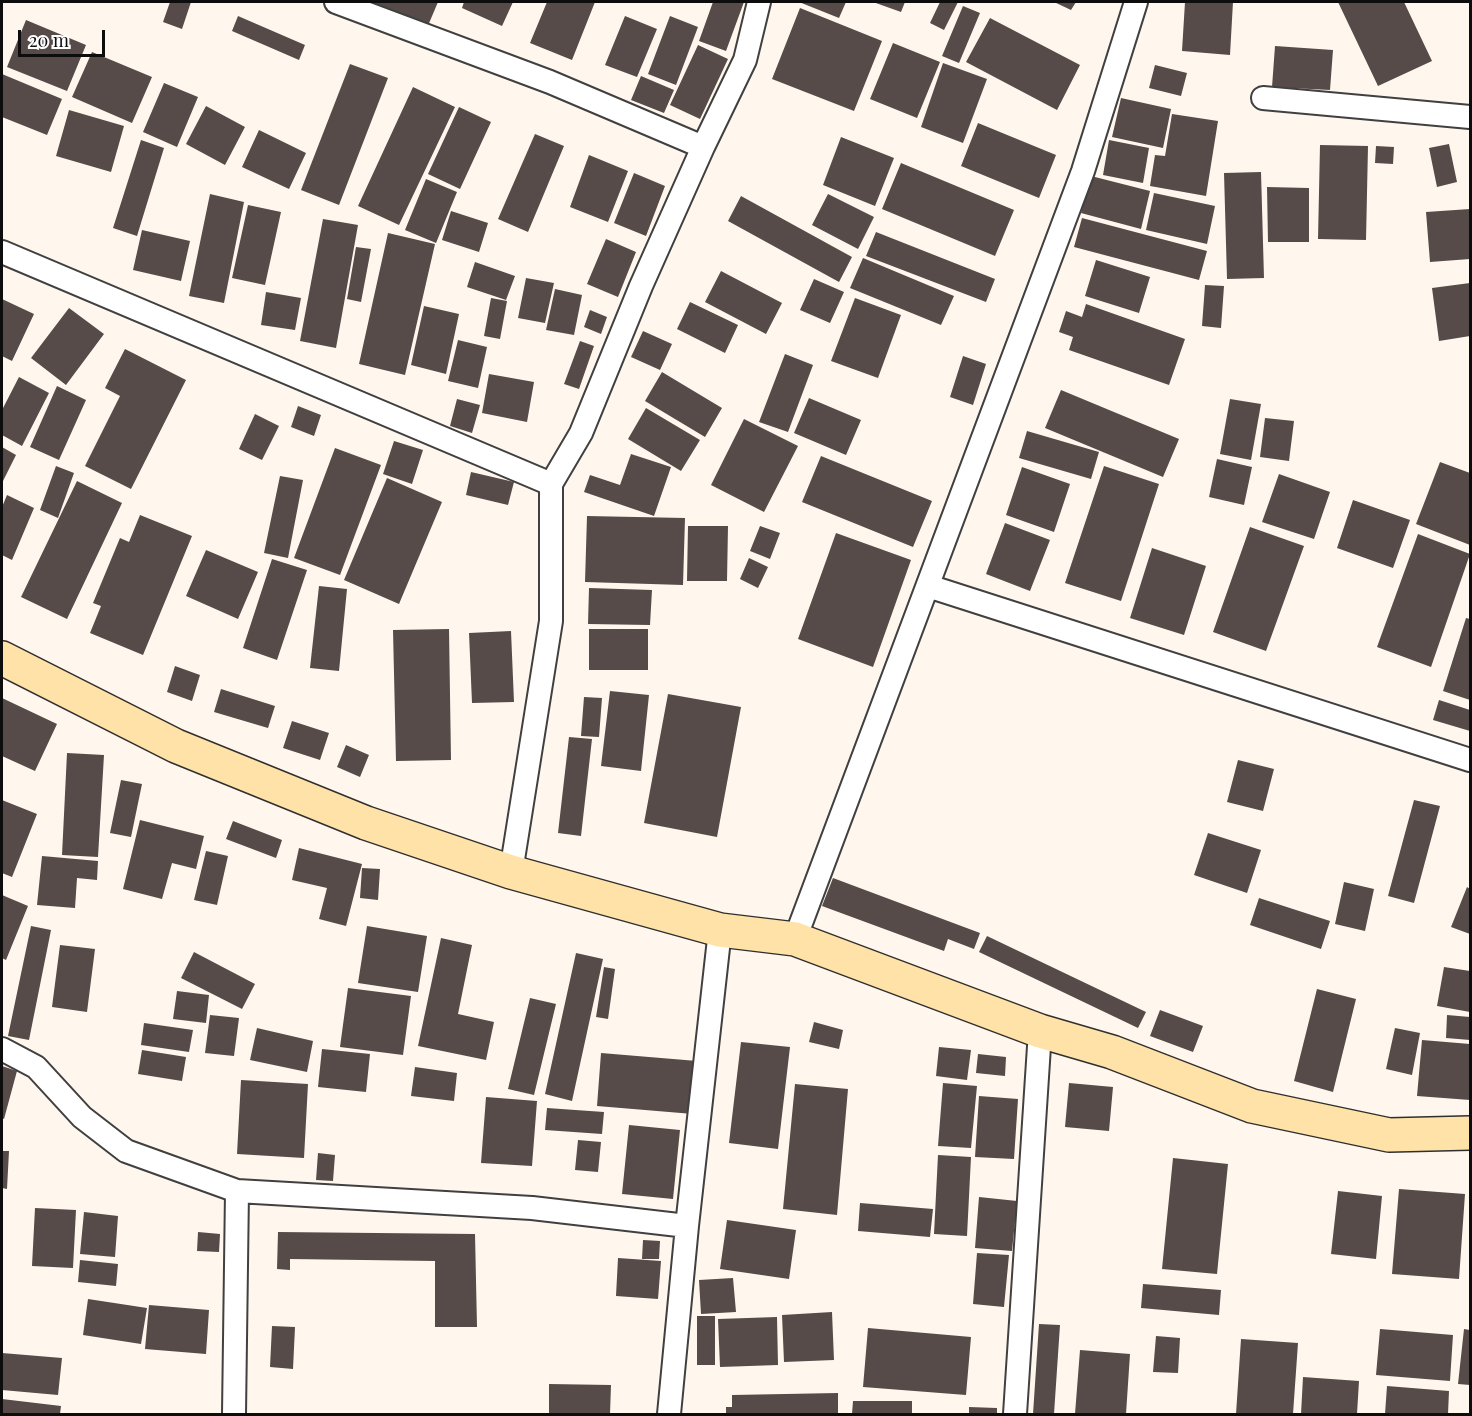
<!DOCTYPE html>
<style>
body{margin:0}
#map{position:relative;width:1472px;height:1416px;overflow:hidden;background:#fff7ed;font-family:"Playfair Display",serif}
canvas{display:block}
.frame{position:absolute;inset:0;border:3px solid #0d0d0d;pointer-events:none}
.scale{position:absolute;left:18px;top:30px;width:87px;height:27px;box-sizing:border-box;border:3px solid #0d0d0d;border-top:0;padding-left:8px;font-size:18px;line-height:21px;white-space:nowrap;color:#0d0d0d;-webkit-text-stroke:4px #fff;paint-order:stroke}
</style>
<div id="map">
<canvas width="1472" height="1416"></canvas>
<div class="frame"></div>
<div class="scale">20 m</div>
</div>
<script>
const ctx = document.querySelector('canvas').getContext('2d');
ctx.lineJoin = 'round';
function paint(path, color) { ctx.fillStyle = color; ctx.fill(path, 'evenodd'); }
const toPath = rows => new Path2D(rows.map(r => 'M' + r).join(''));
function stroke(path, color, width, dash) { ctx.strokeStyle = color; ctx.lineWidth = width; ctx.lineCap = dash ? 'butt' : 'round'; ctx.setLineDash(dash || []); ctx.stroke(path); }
const building = toPath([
 [170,2,191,2,182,29,163,22],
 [373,2,438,2,427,28,372,4],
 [464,2,513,2,502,26,462,8],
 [547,2,595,2,572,60,530,43],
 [713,2,744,2,726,51,699,41],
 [799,2,846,2,839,18],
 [873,2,905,2,901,12],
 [940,2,958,2,944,30,930,23],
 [1054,2,1076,2,1071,10],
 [1185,2,1233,2,1230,55,1182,51],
 [1338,2,1404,2,1432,61,1378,86],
 [963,6,980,13,959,63,942,56],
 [800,8,882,41,854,111,772,79],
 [238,16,305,45,299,60,232,31],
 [625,16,657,29,637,77,605,65],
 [670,16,698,27,676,85,648,74],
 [990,18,1080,65,1057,110,966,62],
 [26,20,86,45,67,91,7,67],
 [893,43,940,62,917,118,870,99],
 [698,45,728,59,700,119,670,105],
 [1275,46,1333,50,1330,90,1272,87],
 [92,52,152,77,132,123,72,97],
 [943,63,987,79,963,143,921,127],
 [350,64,388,78,339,205,301,190],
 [1155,65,1187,73,1181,96,1149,88],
 [2,74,62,99,47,135,2,117],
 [641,76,674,90,664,113,631,100],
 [164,83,198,97,177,147,143,132],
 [413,87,455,107,399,225,358,206],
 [1121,98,1171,109,1163,148,1112,137],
 [206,106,245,127,225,165,186,144],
 [459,107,491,122,460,189,428,174],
 [69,110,124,126,111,172,56,156],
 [1172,114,1218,121,1206,196,1150,186,1155,155,1165,156],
 [978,123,1056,155,1039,198,961,166],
 [259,130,306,153,289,189,242,167],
 [535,134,564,146,528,232,498,219],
 [841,137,894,158,875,206,823,185],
 [141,140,164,148,137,236,113,228],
 [1109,140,1149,148,1143,183,1103,175],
 [1449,144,1457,182,1437,187,1429,148],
 [1320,145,1368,146,1366,240,1318,239],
 [1376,146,1394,147,1393,164,1375,163],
 [589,155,628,171,608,222,570,207],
 [901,163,1014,210,995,256,882,209],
 [1261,172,1264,278,1227,279,1224,173],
 [634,173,665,186,646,236,614,223],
 [1091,176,1150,191,1141,229,1081,213],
 [426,179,457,192,436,243,405,230],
 [1267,187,1309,188,1309,242,1268,242],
 [1154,193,1215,206,1207,244,1146,230],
 [210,194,244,202,224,303,189,296],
 [828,194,874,217,858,249,812,225],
 [741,196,852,257,839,282,728,221],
 [248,205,281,212,265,285,232,278],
 [1470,209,1470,259,1430,262,1426,212],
 [451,211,488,223,479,252,442,240],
 [1082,218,1207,251,1199,280,1074,247],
 [323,219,358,225,336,348,300,341],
 [142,230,190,241,181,281,133,270],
 [876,232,995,279,986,302,866,256],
 [388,233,435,244,405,375,359,364],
 [606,239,636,252,618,297,587,284],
 [356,247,371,249,361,302,347,299],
 [863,258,954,296,941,325,850,288],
 [1096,260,1150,277,1139,313,1085,296],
 [475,262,515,276,506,300,467,287],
 [721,271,782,303,766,334,705,302],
 [526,278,554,283,545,323,518,318],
 [814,279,844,292,830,323,800,310],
 [1470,283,1470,336,1439,341,1432,288],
 [1205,285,1224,286,1221,328,1202,326],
 [555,289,582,295,574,335,546,330],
 [266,292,301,298,295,330,261,325],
 [491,298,507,301,500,339,484,336],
 [855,298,901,315,878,378,831,361],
 [2,299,34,314,12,361,2,356],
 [690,302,738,325,725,353,677,329],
 [1086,304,1185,339,1169,385,1069,350,1073,337,1059,332,1066,311,1082,317],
 [424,306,459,314,446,374,411,365],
 [69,308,104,334,66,385,31,358],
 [590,310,607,317,601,334,584,327],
 [643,331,672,344,660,370,631,357],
 [458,340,487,347,478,388,448,381],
 [580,341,594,346,579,389,564,384],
 [125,349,186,380,131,489,85,466,120,396,105,388],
 [785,354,813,365,788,432,759,422],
 [963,356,986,364,973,405,950,397],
 [662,372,722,408,705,437,645,401],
 [489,374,534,382,527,422,482,413],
 [19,377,49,393,22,446,2,435,2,410],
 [57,386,86,400,59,460,30,447],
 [1061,390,1179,439,1163,477,1045,428],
 [809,398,861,420,846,455,794,433],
 [457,399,480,405,472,433,450,426],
 [1230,399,1261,404,1251,460,1220,454],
 [298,406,321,415,314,436,291,427],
 [646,408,700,440,681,471,628,439],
 [255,414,279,426,262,460,239,449],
 [1265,418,1294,421,1289,461,1260,457],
 [744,419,798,446,764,512,711,485],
 [1027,431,1099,452,1091,479,1019,458],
 [394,441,423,450,412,484,383,474],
 [2,447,16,455,2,483],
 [335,448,381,465,340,575,294,558],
 [631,454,671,467,654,516,584,492,590,475,620,485],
 [821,456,932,501,913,547,802,502],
 [1217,459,1252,467,1244,505,1209,497],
 [1440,462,1470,473,1470,545,1416,524],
 [56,466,74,473,58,518,40,510],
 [1104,466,1159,484,1121,601,1065,583],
 [1022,467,1070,484,1054,532,1006,515],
 [471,472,514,482,508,505,466,495],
 [1279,474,1330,492,1314,539,1262,522],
 [280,476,303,480,288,558,264,553],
 [387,478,442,502,399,604,344,580],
 [77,481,122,503,67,619,21,597],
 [7,495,34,508,12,560,2,555,2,507],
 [1353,500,1410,520,1393,568,1337,548],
 [140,515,192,536,143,655,90,633,101,606,93,603,120,538,129,542],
 [587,516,685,518,683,585,585,582],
 [1005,523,1050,540,1030,591,986,574],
 [688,526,728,526,727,581,687,581],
 [760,526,780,533,770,559,750,551],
 [1250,527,1304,546,1266,651,1213,632],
 [836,533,911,560,873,667,798,639],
 [1418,534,1470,554,1431,667,1377,647],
 [1152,548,1206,566,1184,635,1130,618],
 [206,550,258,572,238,619,186,596],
 [749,558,768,567,758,588,740,579],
 [272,559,307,570,277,660,243,648],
 [319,586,347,589,339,671,310,668],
 [589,588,652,590,650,625,588,624],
 [1466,618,1470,619,1470,700,1443,691],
 [449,629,451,760,396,761,393,630],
 [589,629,648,629,648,670,589,670],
 [511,631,514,702,472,703,469,633],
 [175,666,200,675,192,701,167,692],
 [221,689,275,706,268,728,214,712],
 [610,691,649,695,641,771,601,766],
 [668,694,741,707,717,837,644,823],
 [584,697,602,698,599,737,581,736],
 [2,698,57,724,35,771,2,756],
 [1439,700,1470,710,1470,731,1433,720],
 [292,721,329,733,320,760,283,748],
 [569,737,592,739,581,836,558,833],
 [346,745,369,755,360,777,337,767],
 [67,753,104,755,98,857,62,855],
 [1238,760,1274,769,1263,811,1227,802],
 [121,780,142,784,131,837,110,833],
 [2,800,37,814,12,877,2,873],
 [1414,800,1440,806,1414,903,1388,896],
 [140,820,204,836,196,869,172,863,162,899,123,889],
 [233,821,282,840,276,858,226,839],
 [1208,833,1261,850,1247,893,1194,875],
 [299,848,362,864,346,926,319,919,327,888,292,880],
 [206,851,228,856,217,905,194,900],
 [42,856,98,861,97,880,77,878,75,908,37,905],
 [362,868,380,869,378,900,360,898],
 [833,878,980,933,974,949,948,939,944,951,822,906],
 [1344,882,1374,889,1365,931,1335,924],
 [1467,887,1470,889,1470,934,1451,927],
 [2,895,28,906,6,960,2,958],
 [1259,898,1330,921,1321,949,1250,925],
 [31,926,51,930,29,1040,8,1036],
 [367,926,427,936,418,992,358,983],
 [987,936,1146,1012,1138,1028,979,952],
 [441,938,472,945,458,1014,494,1022,486,1060,418,1046],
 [60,945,95,949,87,1012,52,1007],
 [194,952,255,984,242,1009,181,978],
 [576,953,603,959,572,1101,545,1094],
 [604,967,615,969,608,1019,596,1017],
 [1444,967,1470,971,1470,1012,1437,1006],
 [348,988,411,996,403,1055,340,1047],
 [1317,989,1356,999,1333,1092,1294,1081],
 [177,991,209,995,206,1023,173,1019],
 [530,998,556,1004,534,1095,508,1089],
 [1160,1010,1203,1026,1193,1052,1150,1036],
 [210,1015,239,1018,234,1056,205,1053],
 [1447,1015,1470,1017,1470,1040,1446,1038],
 [814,1022,843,1030,839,1049,809,1042],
 [144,1023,193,1030,189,1052,141,1045],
 [257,1028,313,1041,307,1072,250,1060],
 [1395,1028,1420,1033,1412,1075,1386,1069],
 [1422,1040,1470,1044,1470,1100,1417,1096],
 [741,1042,790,1047,778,1149,729,1143],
 [939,1047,971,1050,967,1080,936,1076],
 [322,1049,370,1054,366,1092,318,1087],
 [142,1050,186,1057,182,1081,138,1074],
 [601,1053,697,1061,693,1114,597,1106],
 [978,1054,1006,1057,1005,1076,976,1073],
 [2,1066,17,1071,4,1119,2,1118],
 [415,1067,457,1073,454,1101,411,1096],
 [241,1080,308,1084,304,1158,237,1154],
 [943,1083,977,1086,971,1148,938,1146],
 [1069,1083,1113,1087,1109,1131,1065,1127],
 [795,1084,848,1089,837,1215,783,1209],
 [979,1096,1018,1099,1014,1159,975,1157],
 [486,1097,537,1101,532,1166,481,1163],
 [547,1108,604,1112,602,1134,545,1130],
 [629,1125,680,1130,673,1199,622,1194],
 [578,1140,601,1142,598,1172,575,1170],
 [2,1151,9,1151,7,1189,2,1188],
 [318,1153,335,1155,333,1181,316,1180],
 [938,1155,971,1157,967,1236,934,1234],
 [1173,1158,1228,1164,1217,1274,1162,1269],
 [1399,1189,1465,1194,1459,1279,1392,1274],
 [1338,1191,1382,1196,1376,1259,1331,1254],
 [979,1197,1017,1201,1012,1251,975,1248],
 [860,1203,933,1209,930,1237,858,1231],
 [35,1208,76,1210,73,1268,32,1266],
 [84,1212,118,1216,115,1257,80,1254],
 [727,1220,796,1230,789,1279,720,1269],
 [198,1232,220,1234,219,1252,197,1251],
 [278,1232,475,1234,477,1327,435,1327,435,1261,290,1259,290,1270,277,1269],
 [643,1240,660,1241,659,1259,642,1259],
 [977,1253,1009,1255,1004,1307,973,1304],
 [618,1258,661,1261,658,1299,616,1296],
 [80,1260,118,1264,116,1286,78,1282],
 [733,1278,736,1312,701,1314,699,1280],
 [1143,1284,1221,1290,1219,1315,1141,1308],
 [88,1299,147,1308,141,1344,83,1335],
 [149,1305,209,1310,206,1354,145,1349],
 [832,1312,834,1360,784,1362,782,1315],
 [697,1316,715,1316,715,1365,697,1365],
 [777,1317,778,1365,720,1367,718,1319],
 [1039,1324,1060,1325,1054,1414,1033,1414],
 [272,1326,295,1327,293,1369,270,1367],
 [868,1328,971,1337,966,1395,863,1387],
 [1380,1329,1453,1335,1450,1381,1376,1375],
 [1464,1329,1470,1330,1470,1385,1458,1384],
 [1156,1336,1180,1338,1178,1373,1153,1372],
 [1241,1339,1298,1343,1293,1414,1236,1414],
 [1080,1350,1130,1354,1126,1414,1075,1414],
 [2,1353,62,1358,58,1395,2,1390],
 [1303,1377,1359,1381,1357,1414,1301,1414],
 [549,1384,611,1385,610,1414,549,1414],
 [1387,1386,1449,1391,1448,1414,1385,1414],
 [838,1393,838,1414,726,1414,726,1407,732,1407,732,1395],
 [2,1399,61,1406,60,1414,2,1414],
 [853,1401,912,1401,912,1414,852,1414],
 [969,1407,997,1408,997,1414,969,1414]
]);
const street = toPath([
 [336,2,550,82,703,147],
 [1263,98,1470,117],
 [2,252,551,484],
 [928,586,1470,760],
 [511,872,551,621,551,484,581,433,641,286,703,147,745,60,759,2],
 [795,939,1083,171,1136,2],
 [2,1049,36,1067,82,1117,126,1151,237,1191,532,1208,687,1226],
 [234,1414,237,1191],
 [669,1414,687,1226,720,930],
 [1015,1414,1040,1031]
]);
const secondary = toPath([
 [2,658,176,746,366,823,511,872,720,930,795,939,1040,1031,1112,1052,1252,1106,1389,1135,1470,1133]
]);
paint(building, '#564b48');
stroke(street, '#404040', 26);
stroke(secondary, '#2f2f2f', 36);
stroke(street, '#fff', 22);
stroke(secondary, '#ffe2a8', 33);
</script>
